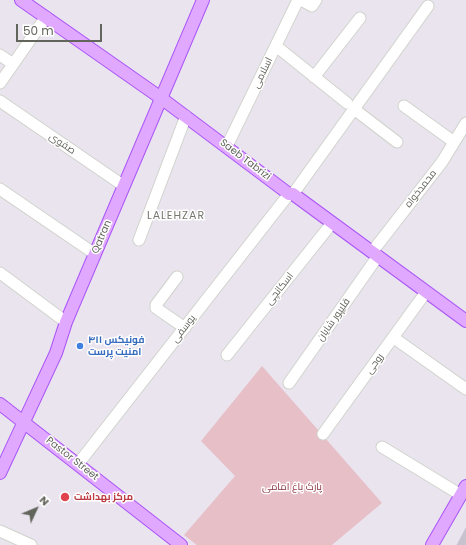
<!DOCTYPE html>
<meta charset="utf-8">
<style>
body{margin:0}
#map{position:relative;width:466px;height:545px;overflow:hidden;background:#eae4ef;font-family:Poppins,sans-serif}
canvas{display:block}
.north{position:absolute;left:16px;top:489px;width:40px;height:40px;-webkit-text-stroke:3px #fff;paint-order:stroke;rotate:46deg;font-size:11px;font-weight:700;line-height:16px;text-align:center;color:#62655c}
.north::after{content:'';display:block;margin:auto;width:14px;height:18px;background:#62655c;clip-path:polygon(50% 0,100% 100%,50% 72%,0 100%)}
.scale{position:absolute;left:16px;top:24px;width:86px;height:18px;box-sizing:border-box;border:2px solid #62655c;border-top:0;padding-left:5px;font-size:12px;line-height:14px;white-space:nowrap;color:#62655c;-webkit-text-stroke:3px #fff;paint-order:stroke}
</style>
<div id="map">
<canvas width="466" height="545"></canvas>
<div class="north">N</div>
<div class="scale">50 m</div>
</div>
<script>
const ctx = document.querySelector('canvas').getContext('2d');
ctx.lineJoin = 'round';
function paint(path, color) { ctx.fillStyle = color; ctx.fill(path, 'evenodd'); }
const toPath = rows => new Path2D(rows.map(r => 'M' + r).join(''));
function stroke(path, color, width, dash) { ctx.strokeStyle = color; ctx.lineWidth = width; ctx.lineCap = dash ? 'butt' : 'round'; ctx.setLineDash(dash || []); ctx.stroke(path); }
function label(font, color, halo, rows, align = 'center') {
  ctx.font = font + ' Poppins,Cairo,sans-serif'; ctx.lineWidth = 3; ctx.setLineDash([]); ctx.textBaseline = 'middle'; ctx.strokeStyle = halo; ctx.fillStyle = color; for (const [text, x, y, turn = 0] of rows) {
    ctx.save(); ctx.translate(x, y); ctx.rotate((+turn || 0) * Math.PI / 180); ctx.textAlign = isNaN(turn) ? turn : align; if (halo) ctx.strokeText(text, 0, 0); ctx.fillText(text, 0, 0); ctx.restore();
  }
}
const green = toPath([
 [262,366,382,503,332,545,197,545,184,535,235,476,201,441]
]);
const building = toPath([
 [466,528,466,545,457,545,466,528]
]);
const minor = toPath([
 [301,0,312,6,316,0],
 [276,46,347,103],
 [0,55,13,64],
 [314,77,360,18],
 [0,83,46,17],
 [0,101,124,186],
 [404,106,454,142],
 [354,109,397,142],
 [227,146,298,0],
 [0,189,95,254],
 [293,194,428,6],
 [139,240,186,116],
 [372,252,442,162,466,123],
 [0,273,66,322],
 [177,277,156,305,156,308,185,328],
 [394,338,466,389],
 [227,355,332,223],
 [289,383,378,256],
 [323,434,426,292],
 [382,447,461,495],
 [78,464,289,194],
 [0,531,31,545]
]);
const major = toPath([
 [21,0,161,98,289,194,293,194,466,321],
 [0,404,181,545],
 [0,473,56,353,66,322,203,0],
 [432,545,466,486]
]);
const markers = [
 [80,346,4,"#3f7fe0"],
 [65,497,5,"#e0444e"]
];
const streetNames = [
 ["اسلامی",263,73,-64],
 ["صفوی",62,144,34],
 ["Saeb Tabrizi",245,160,37],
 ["محمدخواه",421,189,-52],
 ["Qatran",102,237,-67],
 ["اسکانچی",280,289,-52],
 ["قلیپور شایان",334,320,-55],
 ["یوسفی",184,329,-52],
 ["روحی",375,364,-54],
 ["Pastor Street",72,459,38]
];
const shopNames = [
 ["فونیکس ۴۱۱",88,340],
 ["امنیت پرست",88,352]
];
const parkNames = [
 ["پارک باغ امامی",292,487]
];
const healthNames = [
 ["مرکز بهداشت",74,497]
];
const neighbourhoodNames = [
 ["LALEHZAR",176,216]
];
paint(green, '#e7bfc7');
paint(building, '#c7c2cd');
stroke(building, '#cbc2d4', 1);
stroke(minor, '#d0d3cc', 13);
stroke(major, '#aa55f7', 14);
stroke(minor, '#fff', 11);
stroke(major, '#e0a8ff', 12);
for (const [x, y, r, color] of markers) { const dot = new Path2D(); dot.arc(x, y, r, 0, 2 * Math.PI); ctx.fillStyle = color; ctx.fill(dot); stroke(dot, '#fff', 1.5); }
label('10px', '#62655c', '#fff', streetNames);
label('bold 10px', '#366cbe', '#fff', shopNames, 'left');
label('10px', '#8c3340', '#fff', parkNames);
label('bold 10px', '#be3a42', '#fff', healthNames, 'left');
ctx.letterSpacing = '1px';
label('11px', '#74776d', '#fff', neighbourhoodNames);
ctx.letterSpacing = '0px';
</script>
